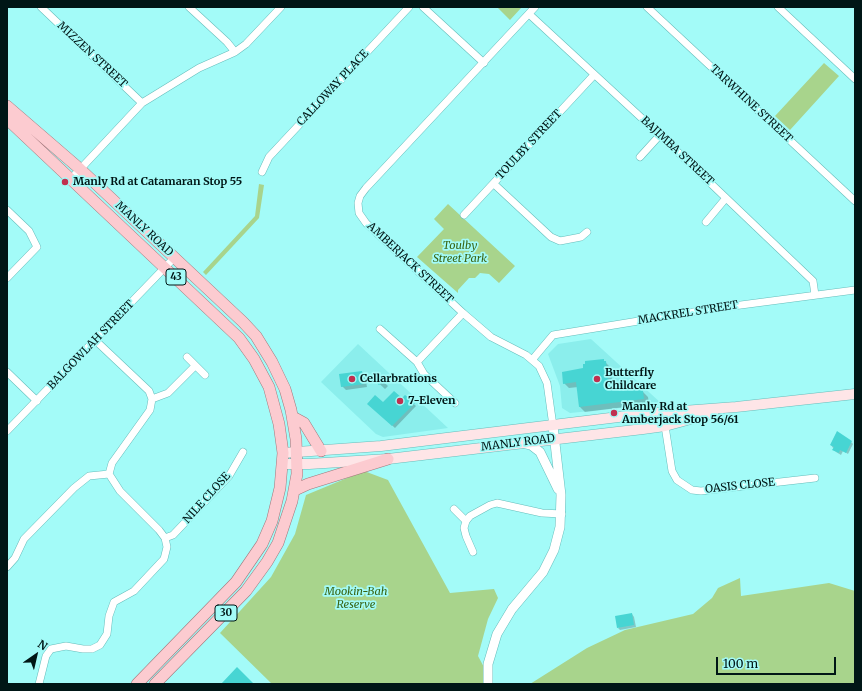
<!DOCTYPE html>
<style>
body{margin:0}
#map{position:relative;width:862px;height:691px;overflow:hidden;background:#a3fbf8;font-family:Merriweather,serif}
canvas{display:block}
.frame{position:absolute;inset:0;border:8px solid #001616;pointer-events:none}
.north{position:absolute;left:16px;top:635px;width:40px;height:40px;-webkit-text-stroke:3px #a3fbf8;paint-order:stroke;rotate:34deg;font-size:11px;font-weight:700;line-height:16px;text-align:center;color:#001616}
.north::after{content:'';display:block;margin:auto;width:14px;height:18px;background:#001616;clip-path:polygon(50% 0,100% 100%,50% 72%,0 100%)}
.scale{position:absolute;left:716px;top:657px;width:120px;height:18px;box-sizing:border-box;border:2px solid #001616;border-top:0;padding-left:5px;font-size:12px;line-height:14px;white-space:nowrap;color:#001616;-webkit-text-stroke:3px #a3fbf8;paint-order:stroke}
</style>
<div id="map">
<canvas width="862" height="691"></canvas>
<div class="frame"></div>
<div class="north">N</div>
<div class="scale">100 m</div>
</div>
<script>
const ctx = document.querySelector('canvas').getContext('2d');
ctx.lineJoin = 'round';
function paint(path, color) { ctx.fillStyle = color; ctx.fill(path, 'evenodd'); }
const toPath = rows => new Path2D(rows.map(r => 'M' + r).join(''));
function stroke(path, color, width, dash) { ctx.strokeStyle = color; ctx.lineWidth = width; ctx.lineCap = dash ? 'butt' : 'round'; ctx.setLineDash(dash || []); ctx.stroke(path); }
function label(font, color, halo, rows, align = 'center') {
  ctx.font = font + ' Merriweather,serif'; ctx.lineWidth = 3.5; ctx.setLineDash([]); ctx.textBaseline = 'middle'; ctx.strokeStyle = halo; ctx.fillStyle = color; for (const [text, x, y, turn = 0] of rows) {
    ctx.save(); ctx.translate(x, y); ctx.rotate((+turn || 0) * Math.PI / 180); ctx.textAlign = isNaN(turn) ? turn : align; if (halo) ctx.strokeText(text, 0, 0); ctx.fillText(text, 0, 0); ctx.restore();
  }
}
const built = toPath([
 [591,339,662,404,570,413,562,408,560,386,548,354,558,344],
 [358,344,448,428,383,437,376,434,321,382]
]);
const green = toPath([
 [497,7,522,7,510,20],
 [824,63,839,76,790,130,775,116],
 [259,184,264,185,259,218,206,275,203,272,255,216],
 [448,204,515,266,499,283,489,274,480,273,475,278,469,278,458,290,458,293,417,257,444,229,434,219],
 [364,471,388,480,450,593,494,589,498,598,488,619,478,656,493,684,272,684,220,633,271,577,295,534,306,495],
 [740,578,741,596,829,583,855,591,855,684,530,684,587,648,625,630,693,614,712,598,718,588]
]);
const shadow = toPath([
 [603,360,610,367,612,380,619,385,643,392,648,397,649,404,585,412,580,407,578,387,569,388,564,383,584,369],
 [362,372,365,376,367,387,346,390,342,386],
 [374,373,388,386,385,389,371,376],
 [405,396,416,406,395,428,369,404,402,400],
 [851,442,853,444,848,454,843,451,841,455,836,452,831,445],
 [632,614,634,617,636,627,620,630,618,628]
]);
const building = toPath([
 [604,359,604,361,606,361,608,379,614,379,615,385,633,383,643,391,644,399,579,407,576,382,563,384,562,372,583,368,583,364,585,364,585,361],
 [362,371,364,384,341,387,339,374],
 [374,372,384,380,379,385,370,376],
 [394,391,402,398,405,395,415,403,392,426,367,404,375,395,383,402],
 [837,431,852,441,846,453,840,450,839,453,832,450,834,447,830,445],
 [632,613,634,625,617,628,615,616],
 [237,667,254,684,221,684]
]);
const minor = toPath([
 [41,7,142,103],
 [189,7,227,42,235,52],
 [423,7,484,63],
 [535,7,366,188,360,196,358,203,359,213,366,223,463,313,491,337,526,355,539,366,547,383,553,426],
 [647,7,855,201],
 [778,7,855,79],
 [529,14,660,135,813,281,815,295],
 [640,157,660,135],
 [262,172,269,157,409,7],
 [71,179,142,103,199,68,235,52,246,44,281,7],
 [494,184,551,237,560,241,581,237,587,232],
 [7,210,29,231,37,247,7,278],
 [464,215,594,75],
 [706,222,726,198],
 [380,329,417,362,424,374,455,403],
 [187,357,205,375],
 [532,360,553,335,718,308,855,290],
 [417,362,463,313],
 [7,372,37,401],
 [152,399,168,393,195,366],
 [665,426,672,471,677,480,692,490,701,491,815,478],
 [7,431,175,257],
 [454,509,466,521],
 [165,538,173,535,229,476,243,452],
 [473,552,466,536,464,528,466,521,470,516,490,505,497,503,542,513,562,514],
 [7,567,15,558,24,539,74,488,89,476,109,474],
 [39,684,46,656,51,649,66,646,83,649,92,649,100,645,107,634,109,616,114,602,134,591,164,559,167,547,165,538,159,530,120,491,109,474,112,463,150,410,152,399,149,391,95,340]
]);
const tertiary = toPath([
 [522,443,531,445,540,452,558,489],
 [488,684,488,664,497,634,512,609,543,572,554,550,560,527,561,495,553,426]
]);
const secondary = toPath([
 [283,453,381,446,643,414,736,407,855,394],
 [282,464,309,464,388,459,643,429,665,426,713,413]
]);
const primary = toPath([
 [7,106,80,169,243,322,256,336,272,362,285,389,291,410,296,439,297,474,292,501,278,543,267,562,246,591,155,684],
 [7,119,239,338,254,359,269,387,279,424,283,453,280,488,272,521,262,544,236,582,137,684],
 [293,417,304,423,321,451],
 [295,490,308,484,388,459]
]);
const markers = [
 [65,182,4,"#c0304f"],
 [352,379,4,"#c0304f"],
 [597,379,4,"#c0304f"],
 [400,401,4,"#c0304f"],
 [614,413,4,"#c0304f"]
];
const shields = [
 [176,277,20],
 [226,613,22]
];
const shieldNames = [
 ["43",176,277],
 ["30",226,613]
];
const streetNames = [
 ["MIZZEN STREET",92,55,43],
 ["CALLOWAY PLACE",333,88,-47],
 ["TARWHINE STREET",751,104,43],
 ["TOULBY STREET",529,145,-47],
 ["BAJIMBA STREET",677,151,43],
 ["MANLY ROAD",144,229,43],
 ["AMBERJACK STREET",410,263,43],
 ["MACKREL STREET",688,313,-9],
 ["BALGOWLAH STREET",91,345,-46],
 ["MANLY ROAD",518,443,-7],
 ["OASIS CLOSE",740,486,-6],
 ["NILE CLOSE",207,498,-48]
];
const poiNames = [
 ["Manly Rd at Catamaran Stop 55",73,182],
 ["Butterfly",605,373],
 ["Childcare",605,386],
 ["Cellarbrations",360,379],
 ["7-Eleven",408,401],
 ["Manly Rd at",622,407],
 ["Amberjack Stop 56/61",622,420]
];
const parkNames = [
 ["Toulby",460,246],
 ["Street Park",460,259],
 ["Mookin-Bah",356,592],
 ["Reserve",356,605]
];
paint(built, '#8beeec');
paint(green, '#a8d48c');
paint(shadow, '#0003');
paint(building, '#47d5d3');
stroke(minor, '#65bdbb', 8);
stroke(tertiary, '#65bdbb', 10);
stroke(secondary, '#65bdbb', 11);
stroke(primary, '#a2767a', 12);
stroke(minor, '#fff', 7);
stroke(tertiary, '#fff', 9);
stroke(secondary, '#fee5e7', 10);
stroke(primary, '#fccbd0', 11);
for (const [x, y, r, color] of markers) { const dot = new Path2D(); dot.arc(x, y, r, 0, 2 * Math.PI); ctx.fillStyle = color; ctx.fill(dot); stroke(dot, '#a3fbf8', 1.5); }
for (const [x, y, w] of shields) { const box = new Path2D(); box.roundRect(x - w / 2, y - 8, w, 16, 3); ctx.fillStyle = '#a3fbf8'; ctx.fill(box); stroke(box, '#001616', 1); }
label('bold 10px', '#001616', null, shieldNames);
label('11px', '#001616', '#a3fbf8', streetNames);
label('bold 11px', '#001616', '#a3fbf8', poiNames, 'left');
label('italic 11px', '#396311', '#a3fbf8', parkNames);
</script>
